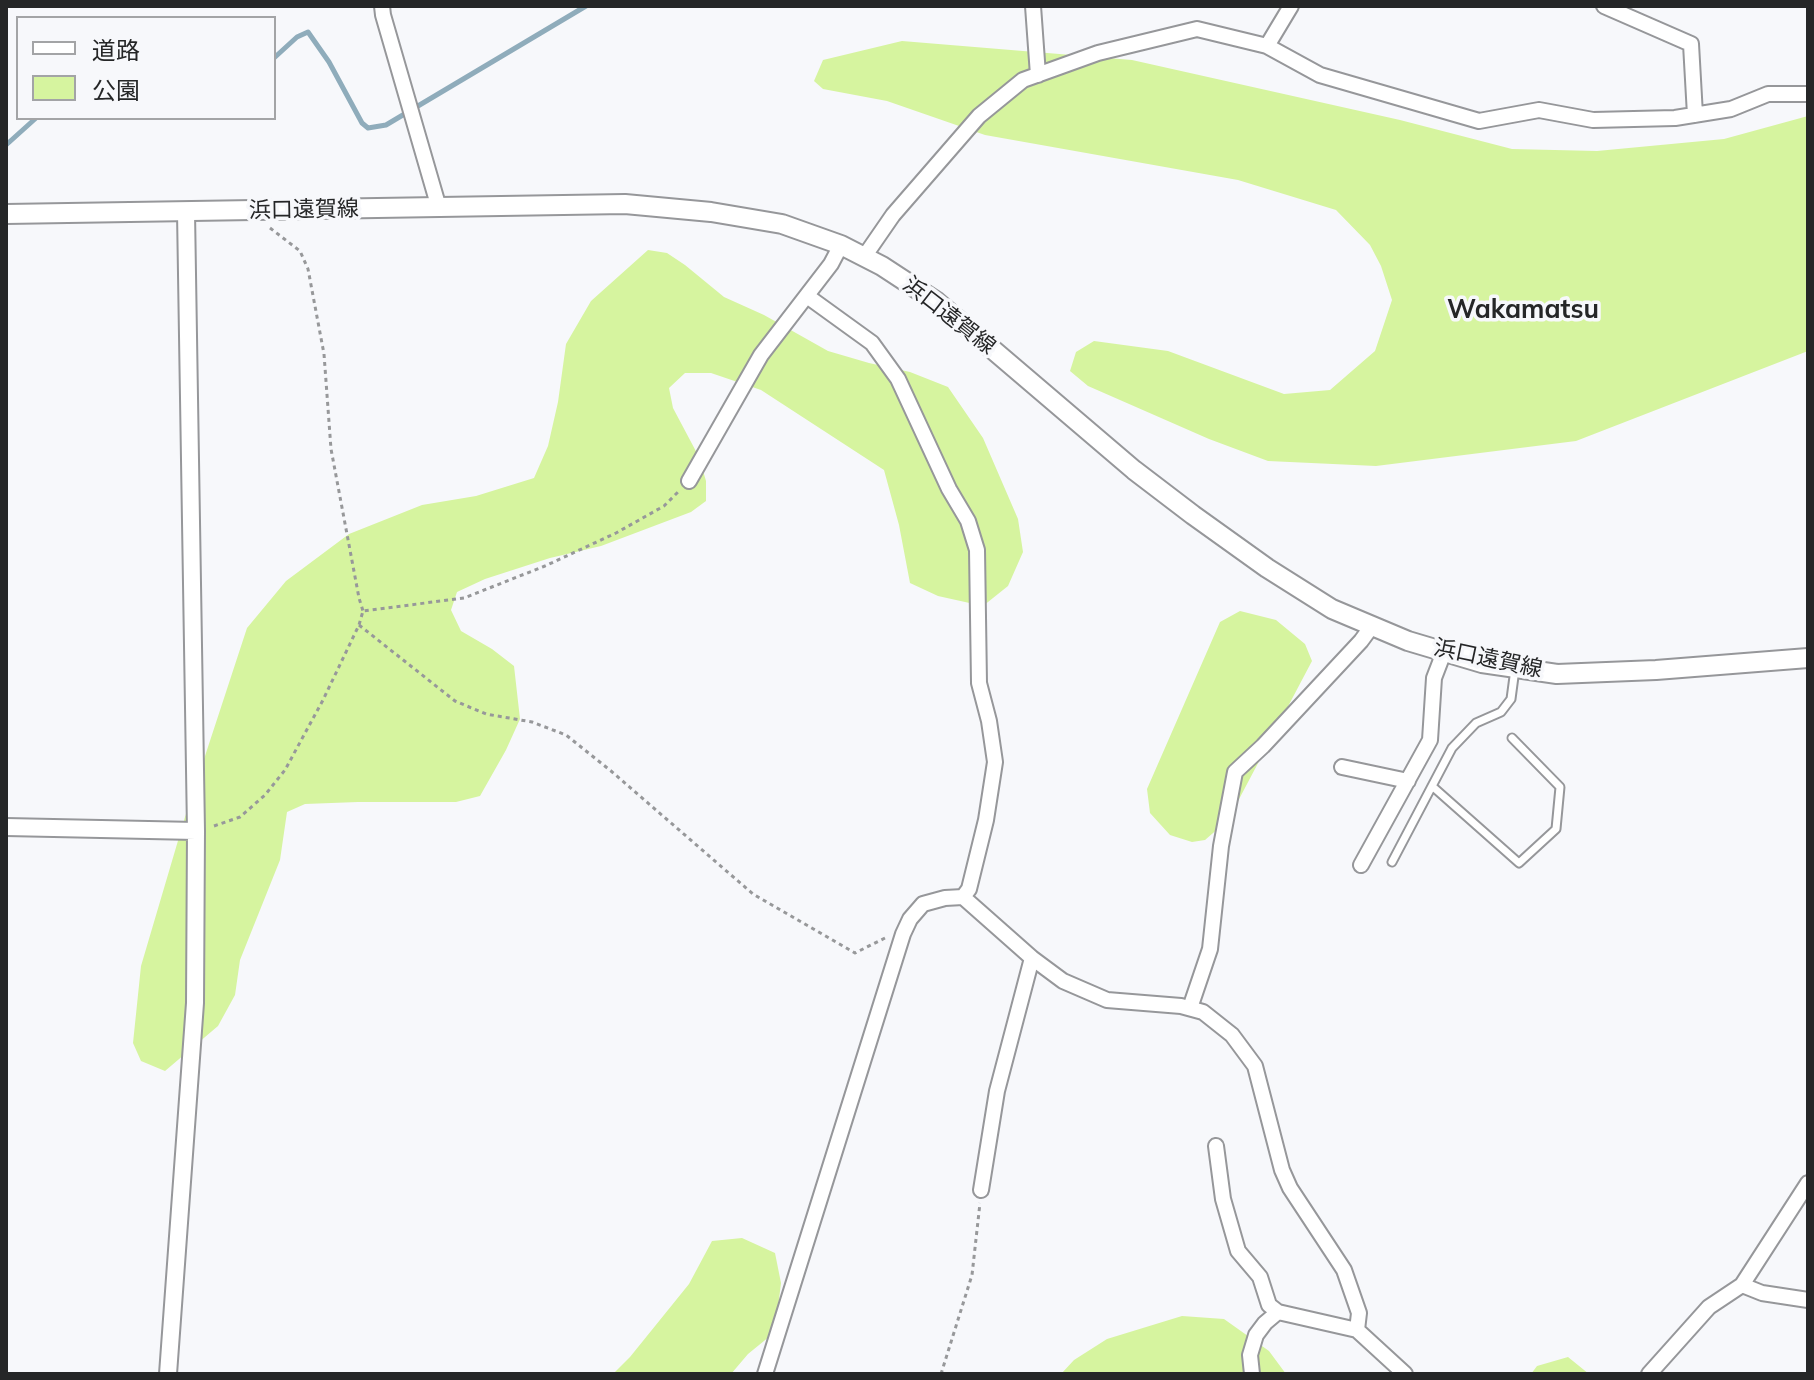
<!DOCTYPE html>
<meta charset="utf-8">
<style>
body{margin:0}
#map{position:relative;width:1814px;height:1380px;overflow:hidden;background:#f7f8fb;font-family:Mulish,"Noto Sans JP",sans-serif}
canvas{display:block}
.frame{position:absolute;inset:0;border:8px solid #252627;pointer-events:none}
.legend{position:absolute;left:16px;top:16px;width:260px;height:104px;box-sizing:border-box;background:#f7f8fb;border:2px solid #a3a4a6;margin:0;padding:10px 14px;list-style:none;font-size:24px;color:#252627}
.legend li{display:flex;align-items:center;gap:16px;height:40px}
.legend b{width:40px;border:2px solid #a3a4a6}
</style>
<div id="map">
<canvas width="1814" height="1380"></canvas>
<div class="frame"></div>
<ul class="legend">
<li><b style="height:10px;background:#fff"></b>道路</li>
<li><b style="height:22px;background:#d6f49f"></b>公園</li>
</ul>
</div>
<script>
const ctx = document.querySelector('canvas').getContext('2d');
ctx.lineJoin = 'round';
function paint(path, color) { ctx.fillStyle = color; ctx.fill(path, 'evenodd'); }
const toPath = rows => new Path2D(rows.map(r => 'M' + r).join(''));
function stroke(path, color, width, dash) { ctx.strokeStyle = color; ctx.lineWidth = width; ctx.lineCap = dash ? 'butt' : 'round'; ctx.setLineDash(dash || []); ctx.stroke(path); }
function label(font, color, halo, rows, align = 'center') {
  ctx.font = font + ' Mulish,"Noto Sans JP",sans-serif'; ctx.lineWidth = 7; ctx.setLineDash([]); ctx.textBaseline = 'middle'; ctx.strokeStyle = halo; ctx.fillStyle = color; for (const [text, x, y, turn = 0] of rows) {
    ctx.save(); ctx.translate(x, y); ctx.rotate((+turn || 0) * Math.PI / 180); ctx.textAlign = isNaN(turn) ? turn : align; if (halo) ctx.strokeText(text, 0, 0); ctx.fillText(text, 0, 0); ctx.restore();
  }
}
const green = toPath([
 [902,41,1132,60,1400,120,1512,149,1597,151,1724,139,1808,116,1808,351,1576,441,1376,466,1268,461,1209,439,1088,386,1070,371,1076,352,1094,341,1168,351,1284,394,1330,390,1375,351,1392,300,1381,266,1370,245,1336,210,1238,180,985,135,887,101,823,89,814,81,823,60],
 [648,250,667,253,685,265,724,297,764,315,828,351,869,363,910,372,948,387,983,438,1018,519,1023,552,1008,586,983,606,938,596,910,583,899,525,884,470,761,390,711,373,685,373,669,388,673,408,699,457,706,481,706,501,691,512,601,546,550,558,485,579,457,592,451,610,461,631,492,649,514,666,520,719,506,750,480,796,456,802,358,802,305,804,287,812,280,860,240,960,235,995,218,1026,165,1071,141,1061,133,1043,141,966,185,817,247,628,286,581,349,534,422,505,476,496,534,478,548,446,558,402,566,344,591,301],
 [1240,611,1276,620,1305,644,1312,661,1228,820,1205,840,1192,842,1170,835,1150,813,1147,789,1220,622],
 [742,1238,775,1253,781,1283,775,1332,748,1354,731,1374,613,1374,630,1357,689,1284,712,1241],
 [1182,1316,1224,1319,1269,1351,1286,1374,1061,1374,1074,1360,1107,1339],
 [1568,1357,1589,1374,1531,1374,1537,1366]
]);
const stream = toPath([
 [274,58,297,37,308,32,329,62,362,123,368,128,386,125,586,6],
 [6,145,36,118]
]);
const path = toPath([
 [270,228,300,251,308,269,324,354,331,449,359,598,363,611],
 [359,625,455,701,486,714,532,722,566,735,611,771,753,894,855,953,887,937],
 [214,826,240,817,265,795,285,770,323,700,359,625,363,611,464,598,545,566,616,533,664,506,678,492],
 [941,1374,972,1275,980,1203]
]);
const service = toPath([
 [1432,786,1519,863,1556,829,1560,787,1512,738],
 [1392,862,1452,748,1476,723,1501,712,1511,699,1515,669]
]);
const minor = toPath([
 [382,6,383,15,439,208],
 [1033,6,1038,75],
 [1604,6,1691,44,1695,115],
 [1267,46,1291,6],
 [864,257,893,215,979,116,1023,80,1098,53,1197,29,1267,46,1320,75,1479,121,1539,110,1593,120,1675,118,1731,109,1768,94,1808,94],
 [807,296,872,343,898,379,949,489,968,521,977,550,979,683,989,721,995,762,986,820,969,889,963,897],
 [689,481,761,355,831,264,841,245],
 [1342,767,1408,781],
 [1361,865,1430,740,1434,678,1444,652],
 [1190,1008,1210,949,1221,846,1235,772,1263,746,1361,641,1372,626],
 [1216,1146,1223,1199,1238,1251,1260,1277,1269,1305,1278,1312],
 [981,1190,997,1091,1032,958],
 [1742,1285,1762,1293,1808,1300],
 [765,1374,903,934,910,919,923,904,945,898,963,897,1032,958,1063,981,1107,1000,1181,1006,1203,1012,1232,1035,1255,1066,1282,1170,1290,1188,1344,1270,1359,1313,1357,1330,1405,1374],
 [1252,1374,1250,1355,1256,1335,1265,1323,1278,1312,1357,1330],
 [1649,1374,1709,1307,1742,1285,1808,1183]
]);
const tertiary = toPath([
 [6,827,196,831],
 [168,1374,195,1003,196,831,186,212]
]);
const secondary = toPath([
 [6,214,625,204,711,212,782,224,841,245,882,266,937,302,1134,470,1193,515,1267,568,1332,609,1408,641,1482,663,1557,674,1656,670,1808,658]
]);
const streetNames = [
 ["浜口遠賀線",304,210,-1],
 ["浜口遠賀線",949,316,38],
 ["浜口遠賀線",1488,659,12]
];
const quarterNames = [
 ["Wakamatsu",1523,310]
];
paint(green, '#d6f49f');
stroke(stream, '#8facbb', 5);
stroke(service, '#96979a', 11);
stroke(minor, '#96979a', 18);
stroke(tertiary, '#96979a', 20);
stroke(secondary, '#96979a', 22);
stroke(path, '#97989a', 3, [4, 4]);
stroke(service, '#fff', 7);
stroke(minor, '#fff', 14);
stroke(tertiary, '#fff', 16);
stroke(secondary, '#fff', 18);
label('22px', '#252627', '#f7f8fb', streetNames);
label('bold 26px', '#252627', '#f7f8fb', quarterNames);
</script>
